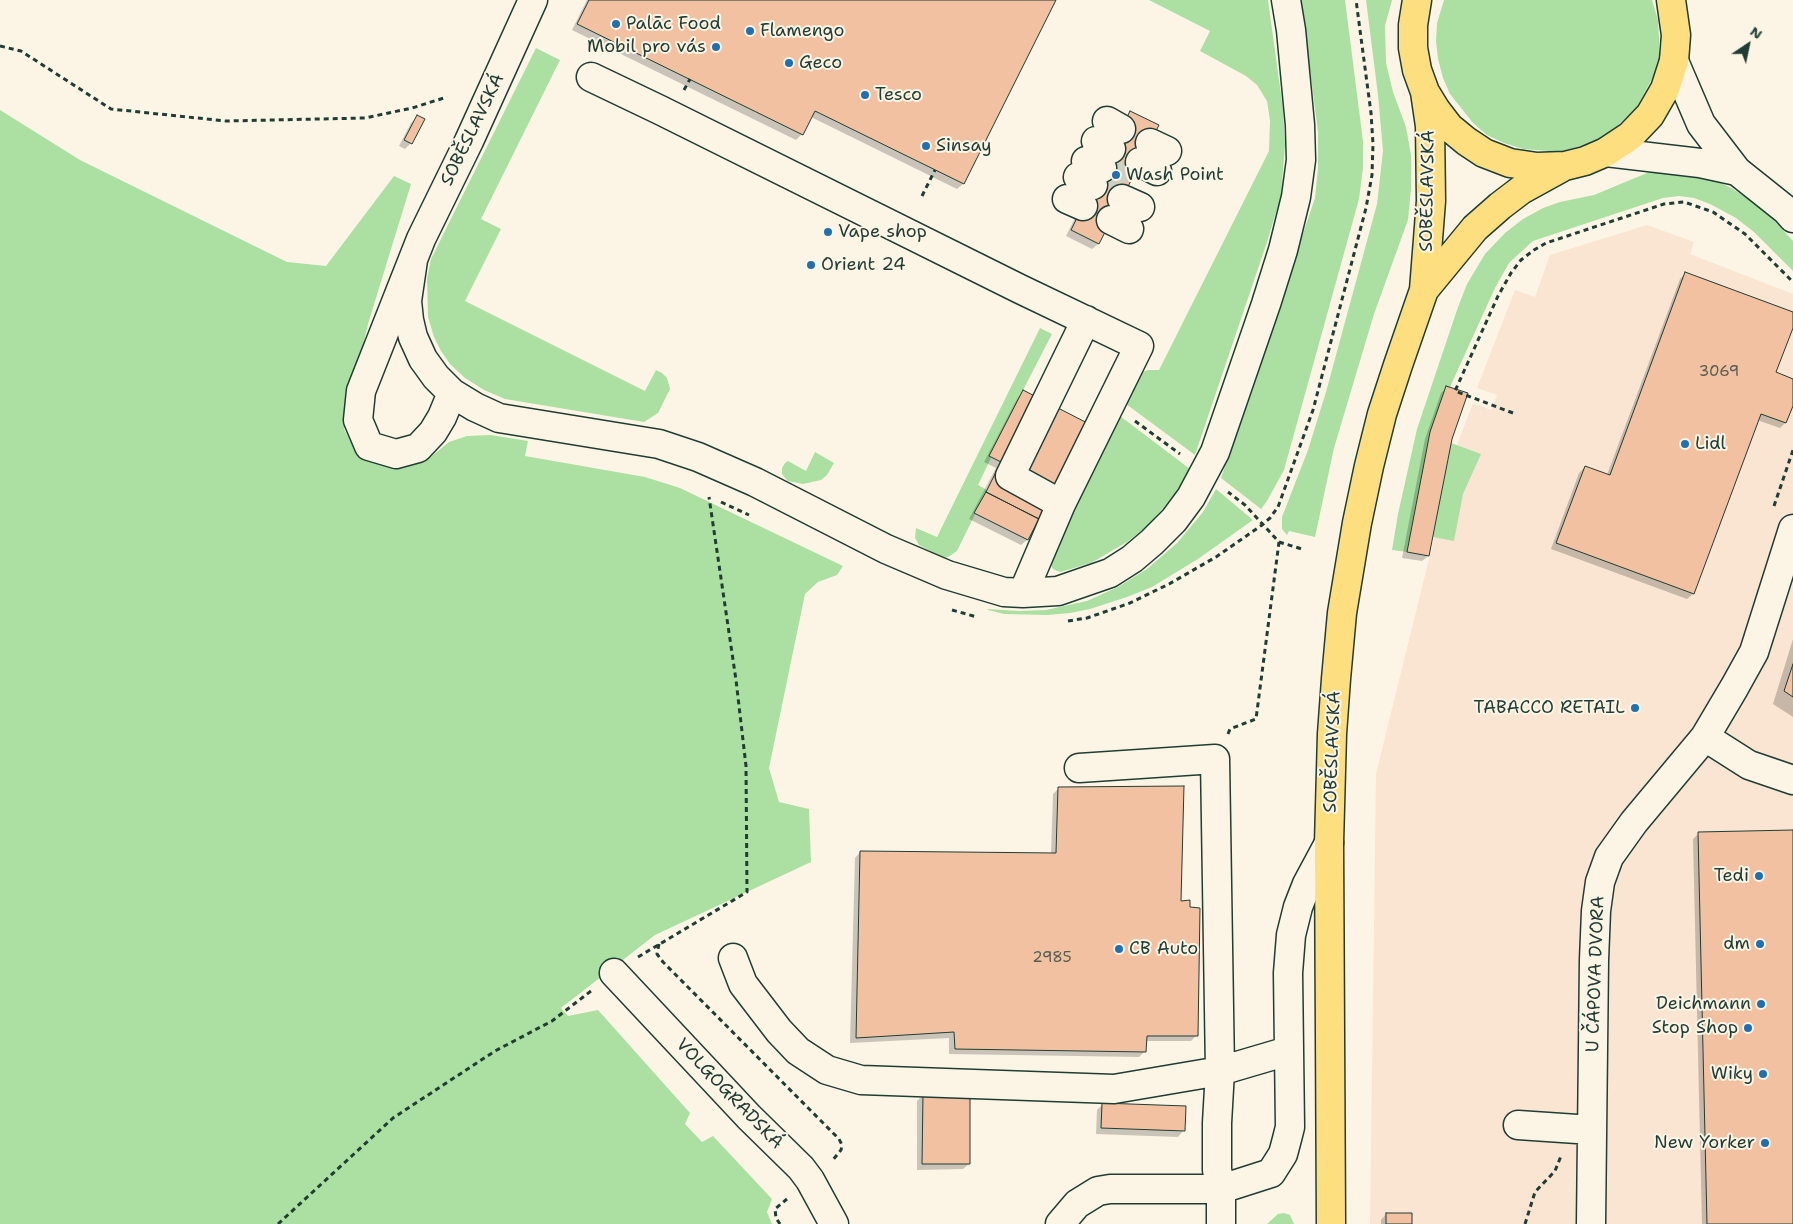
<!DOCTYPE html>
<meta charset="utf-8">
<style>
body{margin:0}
#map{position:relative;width:1793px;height:1224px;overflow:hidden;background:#fcf5e5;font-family:"Shantell Sans",sans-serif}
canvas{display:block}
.north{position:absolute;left:1723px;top:20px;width:50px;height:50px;-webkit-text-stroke:4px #fcf5e5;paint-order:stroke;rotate:34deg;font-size:14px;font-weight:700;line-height:20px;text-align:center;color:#1f3d34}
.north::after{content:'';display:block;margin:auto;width:18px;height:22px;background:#1f3d34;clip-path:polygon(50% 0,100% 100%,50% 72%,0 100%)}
</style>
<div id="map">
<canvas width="1793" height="1224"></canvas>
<div class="north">N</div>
</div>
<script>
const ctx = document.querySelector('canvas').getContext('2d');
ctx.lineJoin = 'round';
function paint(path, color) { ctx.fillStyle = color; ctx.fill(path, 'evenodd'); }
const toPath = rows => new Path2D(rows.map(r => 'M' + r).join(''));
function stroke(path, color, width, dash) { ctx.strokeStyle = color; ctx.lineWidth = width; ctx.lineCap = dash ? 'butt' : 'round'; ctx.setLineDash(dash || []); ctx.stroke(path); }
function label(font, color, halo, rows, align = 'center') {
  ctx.font = font + ' "Shantell Sans",sans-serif'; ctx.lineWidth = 4; ctx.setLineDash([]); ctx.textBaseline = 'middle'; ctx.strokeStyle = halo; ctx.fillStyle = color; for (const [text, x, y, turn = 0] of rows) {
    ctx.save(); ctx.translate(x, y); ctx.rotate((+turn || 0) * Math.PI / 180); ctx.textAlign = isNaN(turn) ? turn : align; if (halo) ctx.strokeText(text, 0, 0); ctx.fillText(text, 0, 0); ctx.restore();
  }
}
const built = toPath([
 [1647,225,1694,242,1690,254,1793,294,1793,1224,1370,1224,1376,774,1457,445,1473,403,1491,410,1494,403,1497,395,1477,388,1515,290,1535,297,1550,255]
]);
const green = toPath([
 [1149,0,1268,0,1283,109,1285,145,1281,196,1267,242,1195,455,1126,404,1143,372,1148,370,1159,370,1269,151,1270,121,1267,101,1257,85,1246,76,1200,51,1210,31],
 [1301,0,1345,0,1363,141,1363,168,1359,199,1284,470,1267,501,1261,509,1221,478,1315,198,1318,168,1318,132],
 [1366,0,1392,0,1385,26,1386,63,1393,92,1406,127,1411,155,1411,189,1408,220,1374,314,1334,448,1315,537,1289,531,1287,535,1282,529,1282,517,1308,450,1326,392,1377,204,1383,151,1378,95],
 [1444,0,1652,0,1658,20,1659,38,1659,57,1654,75,1637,107,1610,133,1594,142,1560,152,1523,149,1504,143,1487,135,1473,123,1450,94,1443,78,1438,59,1436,41,1437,23],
 [536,48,560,60,481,219,501,229,465,301,645,391,656,370,662,373,667,378,670,389,658,413,644,422,505,399,484,390,465,378,450,364,441,351,434,337,428,317,427,279,431,259],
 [0,110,80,160,287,262,326,266,394,176,411,184,368,324,344,429,356,452,391,466,413,465,427,460,449,442,467,436,491,435,528,441,525,456,645,477,680,488,843,566,837,575,818,582,805,594,769,768,779,802,809,809,811,862,655,935,561,1008,568,1016,598,1010,690,1113,685,1124,702,1142,713,1136,772,1199,767,1212,772,1224,0,1224],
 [1663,170,1705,175,1733,189,1751,201,1773,219,1793,241,1793,271,1754,232,1736,218,1710,204,1694,198,1679,196,1663,198,1533,241,1509,263,1495,288,1450,387,1446,387,1430,432,1407,552,1392,550,1398,514,1417,429,1458,307,1467,284,1485,254,1505,233,1523,219,1543,208,1560,202,1594,195,1647,173],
 [1040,328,1052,334,989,456,991,458,978,485,987,490,957,551,948,557,943,558,919,545,915,538,916,528,937,537],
 [1120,416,1190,469,1182,483,1164,507,1146,527,1127,542,1091,563,1060,572,1055,570,1052,568,1050,561],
 [1451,443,1481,454,1463,494,1454,541,1433,537],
 [815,452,834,463,827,475,821,480,803,484,788,481,785,478,782,474,782,468,785,463,788,461,806,471],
 [1216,489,1253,520,1198,559,1152,587,1127,597,1090,609,1070,613,1047,615,1004,614,988,610,987,609,1019,611,1046,610,1087,601,1118,587,1147,569,1177,543,1203,512],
 [1284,1213,1290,1215,1294,1224,1267,1224,1278,1214]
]);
const shadow = toPath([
 [587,0,1054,0,963,184,957,189,811,117,802,134,796,140,572,30],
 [1131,112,1157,125,1098,244,1092,249,1066,236,1125,118],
 [417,117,411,143,405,149,399,146,411,123],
 [1686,273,1793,313,1793,324,1774,373,1793,380,1793,402,1785,423,1780,428,1757,420,1693,594,1687,599,1551,549,1579,473,1585,467,1607,475,1680,279],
 [1446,388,1451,439,1428,556,1422,561,1402,558,1425,439,1441,393],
 [1024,392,1050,495,1027,540,1021,545,969,519,996,468,984,462,1018,397],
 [1793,639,1793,717,1773,704],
 [1059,788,1179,902,1197,1035,1191,1041,1145,1041,1145,1051,1139,1057,949,1054,949,1038,850,1043,855,858,860,852,1051,854,1053,794],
 [1793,832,1793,1224,1702,1224,1693,839,1699,833],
 [923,1095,969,1164,963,1169,917,1170,917,1101],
 [1103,1104,1183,1131,1178,1137,1096,1134,1097,1110],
 [1386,1214,1411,1224,1381,1224,1381,1220]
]);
const building = toPath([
 [589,0,1056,0,964,184,815,111,803,135,577,24,589,0],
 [1130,111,1159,125,1099,244,1071,230,1130,111],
 [417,115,425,119,412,144,404,140,417,115],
 [1685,272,1793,312,1793,328,1776,372,1793,379,1793,406,1786,423,1761,414,1694,594,1556,543,1585,466,1610,475,1685,272],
 [1446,386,1468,393,1452,439,1429,556,1407,552,1430,432,1446,386],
 [1023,390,1097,428,1055,489,1039,519,986,492,1001,462,989,456,1023,390],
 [986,492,1039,519,1028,540,974,513,986,492],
 [1793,664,1793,697,1784,691,1793,664],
 [1184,786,1181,901,1190,900,1190,907,1200,908,1198,1036,1147,1036,1146,1052,955,1049,954,1032,856,1038,860,851,1056,853,1058,787,1184,786],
 [1793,830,1793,1224,1707,1224,1698,832,1793,830],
 [923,1094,970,1094,970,1164,922,1164,923,1094],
 [1102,1103,1186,1106,1185,1131,1101,1128,1102,1103],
 [1386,1213,1412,1213,1412,1224,1386,1224,1386,1213]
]);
const minorTunnel = toPath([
 [1102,168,1130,182]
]);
const path = toPath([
 [0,46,21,51,111,109,226,121,365,118,412,108,447,97],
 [684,90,690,79],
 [922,196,935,170],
 [1513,413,1455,391,1498,296,1511,273,1521,260,1534,250,1546,243,1664,204,1684,202,1713,212,1745,234,1793,282],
 [1135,421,1180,454],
 [721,502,749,515],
 [1774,506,1793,450],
 [1279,542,1302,549],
 [952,610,977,617],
 [1068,621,1087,618,1130,603,1169,584,1216,557,1262,525,1270,518,1278,507,1313,410,1366,208,1372,175,1373,144,1371,113,1356,0],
 [1228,734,1230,729,1256,719,1279,542,1245,505,1228,492],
 [659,944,657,954,663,962,839,1139,842,1145,841,1150,832,1161],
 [638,957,747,892,746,766,736,680,709,497],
 [278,1224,393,1118,495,1051,552,1021,591,991],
 [780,1224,776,1218,775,1209,787,1199],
 [1525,1224,1535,1192,1555,1171,1561,1156]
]);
const minor = toPath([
 [1674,61,1701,124,1737,171,1786,210,1793,218],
 [591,77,660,110,1020,289,1139,346,1061,504],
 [1107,121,1121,129],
 [1096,141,1111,149],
 [1150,143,1167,151],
 [1606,152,1700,163,1737,171],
 [1086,161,1102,168],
 [1140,162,1157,171],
 [1078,177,1093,185],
 [1067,199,1083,206],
 [1122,199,1140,207],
 [1111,220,1129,229],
 [413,260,407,301,409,320,413,337,423,359,436,377,452,393,475,407,499,418,659,444,698,457,755,482,886,549,947,575,1004,592,1023,593,1058,591,1110,573,1132,559,1152,542,1174,520,1191,497,1215,452,1266,304,1283,250,1296,197,1301,160,1300,125,1291,30,1286,0],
 [452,393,442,417,433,432,418,448,396,454,369,446,358,420,361,391,421,239,469,141,533,0],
 [1023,593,1061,504,1010,476,1086,320],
 [1705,737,1749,765,1793,780],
 [733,958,743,984,779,1031,798,1051,827,1070,861,1080,1114,1089,1220,1071,1288,1051],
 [614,973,749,1117,801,1168,810,1180,834,1224],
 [1518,1125,1592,1130],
 [1060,1224,1077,1204,1098,1191,1110,1189,1221,1189,1217,1170,1217,1123,1220,1071,1215,759,1079,768],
 [1221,1224,1221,1189,1271,1173,1283,1154,1287,1139,1290,1127,1288,973,1291,935,1298,907,1307,884,1329,843],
 [1591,1224,1594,960,1596,911,1600,882,1609,857,1634,822,1705,737,1734,688,1754,652,1793,529]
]);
const major = toPath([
 [1417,0,1413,25,1413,48,1417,70,1425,92,1436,110,1449,127,1466,141,1484,153,1510,163,1537,167,1565,166,1585,161,1606,152,1630,136,1650,115,1665,89,1674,61,1676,35,1671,0],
 [1424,290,1475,228,1500,206,1521,190,1561,168],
 [1331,1224,1329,843,1332,734,1336,679,1342,613,1357,523,1369,466,1382,414,1398,365,1424,290,1431,201,1430,126,1425,92]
]);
const markers = [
 [616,24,5,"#1f6fb2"],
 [750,31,5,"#1f6fb2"],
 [716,47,5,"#1f6fb2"],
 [789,63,5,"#1f6fb2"],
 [865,95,5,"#1f6fb2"],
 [926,146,5,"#1f6fb2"],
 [1116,175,5,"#1f6fb2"],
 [828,232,5,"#1f6fb2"],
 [811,265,5,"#1f6fb2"],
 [1685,444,5,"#1f6fb2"],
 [1635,708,5,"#1f6fb2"],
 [1759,876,5,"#1f6fb2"],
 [1760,944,5,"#1f6fb2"],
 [1119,949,5,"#1f6fb2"],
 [1761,1004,5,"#1f6fb2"],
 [1748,1028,5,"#1f6fb2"],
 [1763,1074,5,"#1f6fb2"],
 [1765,1143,5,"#1f6fb2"]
];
const numberNames = [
 ["3069",1719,372],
 ["2985",1052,958]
];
const poiNames = [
 ["Palāc Food",626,24],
 ["Flamengo",760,31],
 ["Mobil pro vás",706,47,"right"],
 ["Geco",799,63],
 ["Tesco",875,95],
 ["Sinsay",936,146],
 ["Wash Point",1126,175],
 ["Vape shop",838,232],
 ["Orient 24",821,265],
 ["Lidl",1695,444],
 ["TABACCO RETAIL",1625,708,"right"],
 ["Tedi",1749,876,"right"],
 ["dm",1750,944,"right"],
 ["CB Auto",1129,949],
 ["Deichmann",1751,1004,"right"],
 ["Stop Shop",1738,1028,"right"],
 ["Wiky",1753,1074,"right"],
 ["New Yorker",1755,1143,"right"]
];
const streetNames = [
 ["SOBĚSLAVSKÁ",473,130,-64],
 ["SOBĚSLAVSKÁ",1428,191,-89],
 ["SOBĚSLAVSKÁ",1333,752,-88],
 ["U ČÁPOVA DVORA",1596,974,-88],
 ["VOLGOGRADSKÁ",729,1094,46]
];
paint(built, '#f9e5d1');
paint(green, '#abe0a2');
paint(shadow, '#0003');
paint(building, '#f2c1a2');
stroke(building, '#1f3d34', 1);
stroke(minorTunnel, '#d0d0c2', 28, [28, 14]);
stroke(minor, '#1f3d34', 31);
stroke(major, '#1f3d34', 31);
stroke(path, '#1f3d34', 3, [5, 4]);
stroke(minor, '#fcf5e5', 28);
stroke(major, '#fddf80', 28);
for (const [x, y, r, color] of markers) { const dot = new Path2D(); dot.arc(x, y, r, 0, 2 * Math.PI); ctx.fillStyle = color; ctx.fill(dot); stroke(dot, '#fcf5e5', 2); }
label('15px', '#545e50', null, numberNames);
label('18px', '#1f3d34', '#fcf5e5', poiNames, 'left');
label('18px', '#1f3d34', '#fcf5e5', streetNames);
</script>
